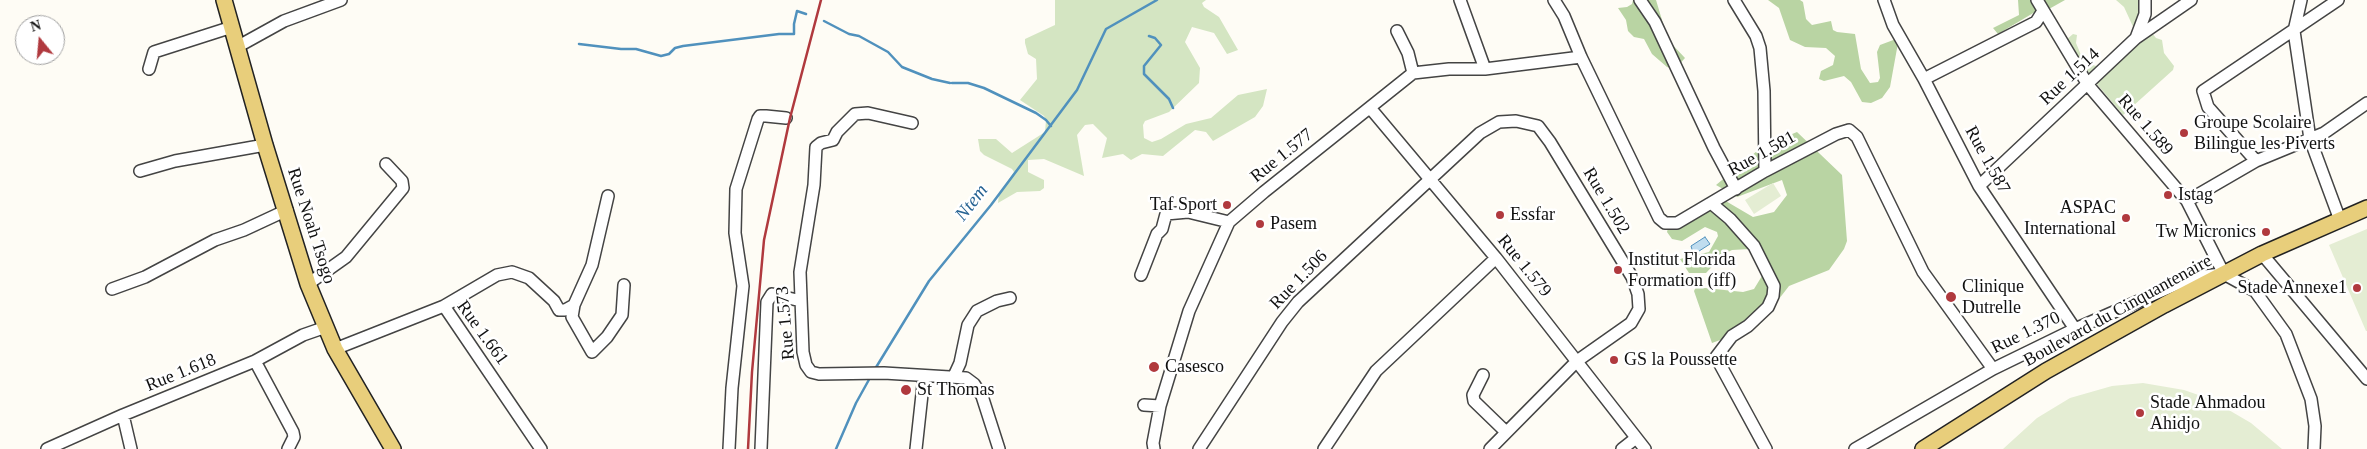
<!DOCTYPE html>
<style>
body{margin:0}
#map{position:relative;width:2367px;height:449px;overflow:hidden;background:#fefcf5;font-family:"Times New Roman",serif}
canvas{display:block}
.north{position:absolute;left:15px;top:15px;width:50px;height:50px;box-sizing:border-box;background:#fff;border:1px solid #a0a0a0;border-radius:50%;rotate:343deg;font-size:14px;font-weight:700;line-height:20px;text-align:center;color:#111}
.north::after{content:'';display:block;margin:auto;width:18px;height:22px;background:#b0393e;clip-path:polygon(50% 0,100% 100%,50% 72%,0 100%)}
</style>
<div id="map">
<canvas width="2367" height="449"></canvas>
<div class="north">N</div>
</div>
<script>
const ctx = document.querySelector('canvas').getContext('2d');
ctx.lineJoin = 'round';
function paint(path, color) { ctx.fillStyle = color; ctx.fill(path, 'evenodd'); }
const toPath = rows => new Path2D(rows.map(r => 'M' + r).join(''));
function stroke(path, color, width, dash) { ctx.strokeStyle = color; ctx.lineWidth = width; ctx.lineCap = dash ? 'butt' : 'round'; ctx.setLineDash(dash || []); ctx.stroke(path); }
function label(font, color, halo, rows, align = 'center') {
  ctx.font = font + ' "Times New Roman",serif'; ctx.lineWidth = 5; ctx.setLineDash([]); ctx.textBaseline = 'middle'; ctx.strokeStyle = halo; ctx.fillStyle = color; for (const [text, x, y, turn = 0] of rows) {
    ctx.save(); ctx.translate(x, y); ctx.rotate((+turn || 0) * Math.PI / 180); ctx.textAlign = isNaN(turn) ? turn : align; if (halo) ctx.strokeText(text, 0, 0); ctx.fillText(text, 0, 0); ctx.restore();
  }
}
const green = toPath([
 [1055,0,1206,0,1202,3,1204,7,1219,17,1238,50,1227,54,1214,33,1192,27,1185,42,1200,68,1199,83,1169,112,1145,121,1143,125,1144,138,1152,142,1161,139,1186,124,1211,118,1238,95,1267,89,1263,106,1255,117,1213,141,1206,132,1195,130,1163,156,1142,154,1131,160,1123,154,1102,158,1107,138,1093,124,1085,125,1077,135,1084,176,1044,159,1028,160,1028,172,1044,180,1044,188,1040,191,1017,192,998,203,999,194,1014,172,1012,169,984,155,980,151,978,139,996,139,1012,153,1045,132,1046,120,1044,116,1020,100,1037,79,1036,59,1028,54,1025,43,1025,39,1055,25],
 [2116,0,2138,0,2148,28,2156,38,2162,40,2164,53,2174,66,2173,70,2123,115,2096,83,2066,40,2073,34,2077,35,2076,43,2081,55,2090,64,2096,66,2116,55,2135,31,2124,7]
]);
const forest = toPath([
 [1633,0,1656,0,1668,40,1685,58,1675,69,1667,67,1652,54,1644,39,1634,37,1628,31,1626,20,1618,8,1627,7,1632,4],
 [1768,0,1800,0,1803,2,1806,19,1812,25,1831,21,1833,30,1837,32,1855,34,1861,69,1870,83,1878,82,1880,78,1877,52,1880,45,1896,39,1898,43,1890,87,1882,98,1871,103,1862,102,1851,82,1844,76,1824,81,1819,79,1821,71,1833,65,1835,56,1826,48,1805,47,1790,40,1779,8],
 [2018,0,2065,0,2049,9,2035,12,1998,34,1993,28,2019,15],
 [1797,132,1842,175,1847,241,1844,249,1829,270,1789,286,1758,326,1712,343,1694,291,1696,287,1743,292,1754,289,1765,271,1750,249,1732,250,1724,254,1706,273,1689,273,1680,259,1709,252,1718,236,1717,232,1705,227,1682,241,1672,239,1667,232,1668,228,1724,200,1753,217,1774,212,1787,195,1782,180,1737,197,1716,185,1763,146]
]);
const pitch = toPath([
 [1773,183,1781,196,1754,214,1745,200],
 [2367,229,2367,331,2366,331,2329,245],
 [2143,383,2184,390,2210,399,2251,423,2282,449,2003,449,2037,418,2070,398,2112,386]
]);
const water = toPath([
 [1705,237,1710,244,1696,253,1693,253,1691,246,1705,237]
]);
const stream = toPath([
 [824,21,849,34,859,36,888,52,902,67,932,79,950,83],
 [1149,36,1155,38,1161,45,1144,66,1144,74,1169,99,1173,108],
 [579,44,621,49,636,49,661,56,669,54,675,48,683,46,779,34,794,34,794,24,797,11,806,14],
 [952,83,968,83,984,88,1036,113,1046,120,1051,126],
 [875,369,929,281,991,205,1077,90,1106,29,1157,0],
 [836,449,856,403,871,376]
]);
const minor = toPath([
 [1460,0,1485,69],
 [1554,0,1564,16,1581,57,1659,218,1665,223,1677,223,1765,171,1836,134,1849,130,1857,137,1923,272,1993,369],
 [1640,0,1655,22,1714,148,1736,189],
 [1734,0,1756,36,1760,48,1764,91,1765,171],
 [1884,0,1893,25,1924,79,1979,186,2075,329],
 [2037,0,2088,85,2187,201,2224,274],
 [2301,0,2294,31,2310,139,2340,220],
 [1397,31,1408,53,1413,73],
 [2136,38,2145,14,2145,0],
 [237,47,284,21,341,0],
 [149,69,154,52,232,27],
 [1924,79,2036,22,2043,11],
 [1371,109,1496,258,1645,449],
 [912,123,868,113,855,114,837,132,833,140,821,143,816,147,814,185,800,272,803,352,806,365,811,372,819,374,884,373,966,378,974,384,982,396,999,449],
 [2256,161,2208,107,2203,91,2338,0],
 [140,171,175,161,265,145],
 [1979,186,2136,38,2191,0],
 [608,196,592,265,574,305,572,317,592,352,607,337,622,315,624,285],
 [2187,201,2256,161,2324,133,2367,103],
 [1711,203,1730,219,1754,246,1774,286,1773,296,1768,307,1748,326,1732,336,1716,357,1766,449],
 [2262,254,2367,379],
 [2224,274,2255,291,2286,334,2311,399,2315,426,2314,449],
 [1141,275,1157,234,1162,229,1166,214,1188,212,1229,222],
 [308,284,346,257,403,188,402,181,386,164],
 [112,289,145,277,215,240,244,230,287,210],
 [444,306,497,275,512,272,529,278,554,301,559,310,565,310,574,305],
 [335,349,444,306,541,449],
 [255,361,293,432,294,437,288,449],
 [1483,375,1473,395,1474,401,1506,432],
 [954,376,960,363,968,325,977,311,997,301,1010,298],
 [1144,405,1160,406],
 [123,415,131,449],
 [47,449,123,415,255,361,303,335,326,327],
 [729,449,732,388,743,286,735,233,736,189,758,119,760,116,766,116,786,118],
 [761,449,767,302,772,294,801,301],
 [916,449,924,376],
 [1154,449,1153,443,1160,406,1189,311,1229,222,1264,192,1413,73,1449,69,1485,69,1581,57],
 [1199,449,1282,322,1298,302,1480,133,1499,122,1516,121,1538,126,1550,142,1632,277,1638,294,1639,309,1631,323,1577,361,1490,449],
 [1324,449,1376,371,1496,258],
 [1622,449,1636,438],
 [1855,449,1993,369,2075,329,2191,278,2220,274]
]);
const major = toPath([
 [224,0,265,145,308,284,335,349,393,449],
 [1923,449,2046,371,2164,305,2262,254,2367,208]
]);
const rail = toPath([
 [748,449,752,372,764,240,790,118,821,0]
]);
const markers = [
 [2184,133,5,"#b0393e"],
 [2168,195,5,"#b0393e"],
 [1227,205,5,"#b0393e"],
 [1500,215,5,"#b0393e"],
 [2126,218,5,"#b0393e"],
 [1260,224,5,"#b0393e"],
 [2266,232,5,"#b0393e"],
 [1618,270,5,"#b0393e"],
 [2357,288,5,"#b0393e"],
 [1951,297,6,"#b0393e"],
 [1614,360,5,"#b0393e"],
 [1154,367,6,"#b0393e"],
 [906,390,6,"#b0393e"],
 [2140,413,5,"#b0393e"]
];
const streetNames = [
 ["Rue 1.514",2070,77,-43],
 ["Rue 1.589",2145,125,49],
 ["Rue 1.581",1762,154,-29],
 ["Rue 1.577",1282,156,-39],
 ["Rue 1.587",1987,160,61],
 ["Rue 1.502",1606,201,59],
 ["Rue Noah Tsogo",311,226,72],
 ["Rue 1.579",1524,266,51],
 ["Rue 1.506",1299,280,-46],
 ["Boulevard du Cinquantenaire",2118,311,-29],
 ["Rue 1.573",786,323,-95],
 ["Rue 1.661",482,333,54],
 ["Rue 1.370",2026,333,-26],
 ["Rue 1.618",181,373,-22]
];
const poiNames = [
 ["Groupe Scolaire",2194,123],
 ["Bilingue les Piverts",2194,144],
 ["Istag",2178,195],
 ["Taf Sport",1217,205,"right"],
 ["ASPAC",2116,208,"right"],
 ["International",2116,229,"right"],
 ["Essfar",1510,215],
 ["Pasem",1270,224],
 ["Tw Micronics",2256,232,"right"],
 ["Institut Florida",1628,260],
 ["Formation (iff)",1628,281],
 ["Clinique",1962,287],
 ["Dutrelle",1962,308],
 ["Stade Annexe1",2347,288,"right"],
 ["GS la Poussette",1624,360],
 ["Casesco",1165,367],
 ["St Thomas",917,390],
 ["Stade Ahmadou",2150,403],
 ["Ahidjo",2150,424]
];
const waterNames = [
 ["Ntem",972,203,-52]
];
paint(green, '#d4e5c2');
paint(forest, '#b9d4a3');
paint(pitch, '#e4edd3');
paint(water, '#c0ddef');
stroke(water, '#5091bd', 1);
stroke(stream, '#5091bd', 2.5);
stroke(minor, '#444', 14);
stroke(major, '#222', 18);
stroke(minor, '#fff', 11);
stroke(major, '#e8ce7b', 15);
stroke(rail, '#b0393e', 2.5);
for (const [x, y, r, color] of markers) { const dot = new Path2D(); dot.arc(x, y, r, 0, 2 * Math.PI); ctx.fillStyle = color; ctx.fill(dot); stroke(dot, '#fff', 2); }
label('18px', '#111', '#fff', streetNames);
label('18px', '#111', '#fff', poiNames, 'left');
label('italic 19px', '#286494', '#fff', waterNames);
</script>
